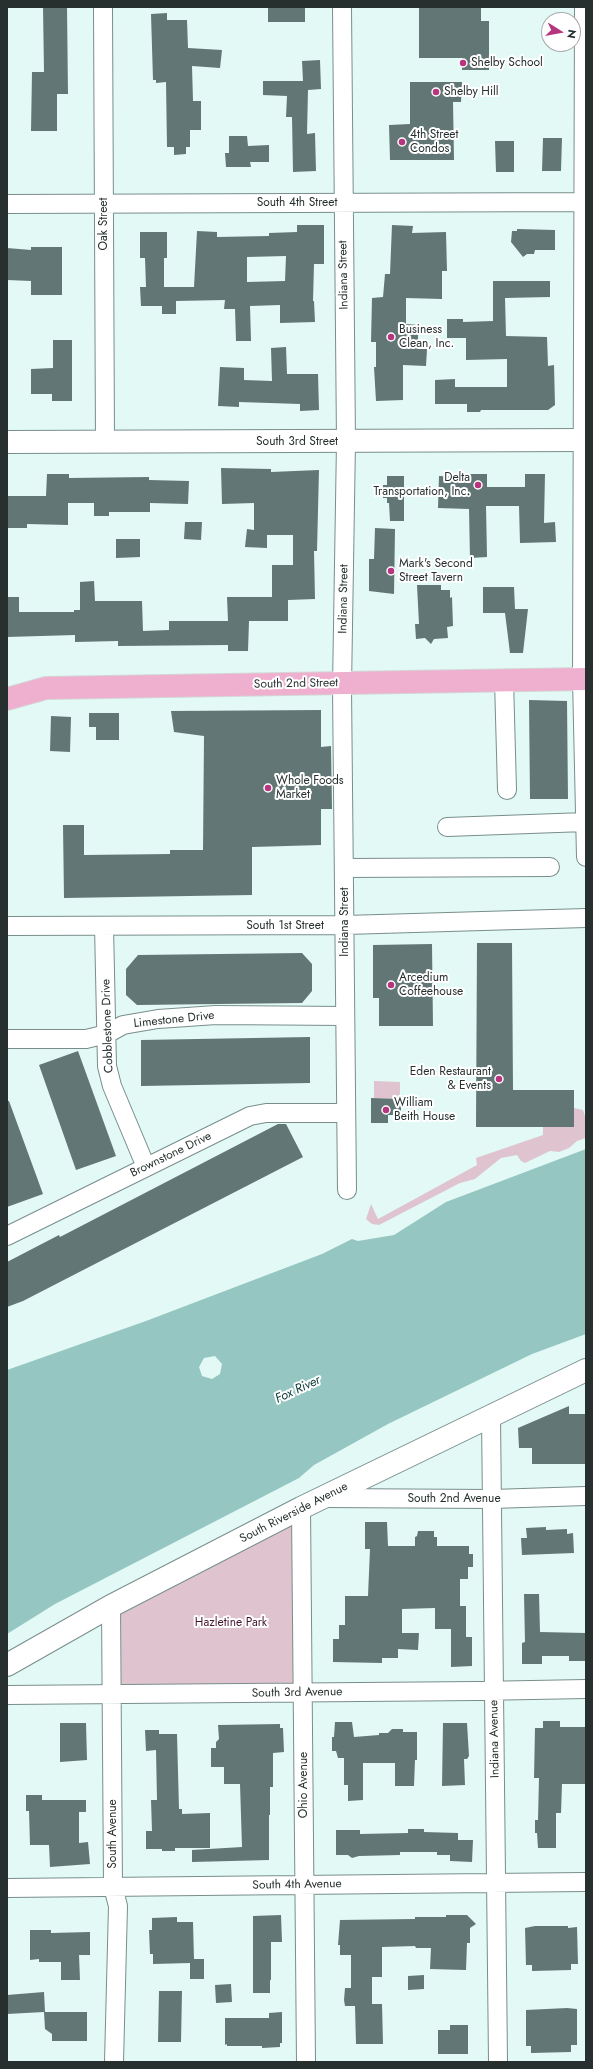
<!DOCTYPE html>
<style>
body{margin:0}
#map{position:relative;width:593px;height:2069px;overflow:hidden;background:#e2f9f6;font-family:Jost,sans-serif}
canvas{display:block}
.frame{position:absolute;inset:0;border:8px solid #27302f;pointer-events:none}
.north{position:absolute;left:541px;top:12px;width:40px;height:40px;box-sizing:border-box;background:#fff;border:1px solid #a9acac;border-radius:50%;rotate:101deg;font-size:11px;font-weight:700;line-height:16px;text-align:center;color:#27302f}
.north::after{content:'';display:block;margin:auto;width:14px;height:18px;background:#b7357f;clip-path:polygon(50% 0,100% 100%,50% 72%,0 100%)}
</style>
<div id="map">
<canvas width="593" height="2069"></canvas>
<div class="frame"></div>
<div class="north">N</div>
</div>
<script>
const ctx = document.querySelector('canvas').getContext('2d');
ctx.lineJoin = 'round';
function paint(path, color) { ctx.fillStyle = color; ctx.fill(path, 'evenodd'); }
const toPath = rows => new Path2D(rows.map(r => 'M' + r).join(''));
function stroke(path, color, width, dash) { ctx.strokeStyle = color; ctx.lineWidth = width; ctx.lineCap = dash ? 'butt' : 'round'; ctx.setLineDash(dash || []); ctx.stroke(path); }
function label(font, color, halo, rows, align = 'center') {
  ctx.font = font + ' Jost,sans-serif'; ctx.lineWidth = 4; ctx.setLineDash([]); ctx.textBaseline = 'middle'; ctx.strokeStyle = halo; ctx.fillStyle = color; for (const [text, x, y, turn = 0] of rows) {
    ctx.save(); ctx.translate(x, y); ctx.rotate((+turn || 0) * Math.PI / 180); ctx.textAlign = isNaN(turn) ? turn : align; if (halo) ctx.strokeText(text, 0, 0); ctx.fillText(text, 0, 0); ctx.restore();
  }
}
const green = toPath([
 [374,1081,400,1082,400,1099,374,1098],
 [574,1108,583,1110,586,1120,586,1138,577,1141,569,1148,559,1152,550,1151,525,1163,521,1161,517,1155,501,1158,475,1179,460,1183,379,1225,372,1224,366,1219,371,1204,378,1219,477,1165,476,1158,543,1135,543,1127],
 [296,1517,299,1690,117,1690,115,1605]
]);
const water = toPath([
 [586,1149,586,1334,532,1354,388,1424,314,1465,299,1478,55,1604,7,1634,7,1370,146,1321,322,1254,352,1239,358,1241,394,1235,446,1202],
 [215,1356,222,1364,220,1374,212,1379,202,1376,199,1367,204,1358]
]);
const building = toPath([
 [43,7,67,7,68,94,57,94,57,131,31,131,32,72,44,72],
 [268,7,305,7,305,22,268,22],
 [419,7,481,7,481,21,489,21,489,70,462,70,462,58,419,58],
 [167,13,167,20,187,20,188,48,222,50,220,68,192,66,193,101,201,101,201,130,190,130,190,147,186,147,186,154,174,155,174,147,167,147,166,82,156,83,156,80,153,80,151,14],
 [320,60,321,89,308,90,307,134,315,133,316,171,293,172,292,117,286,117,287,96,263,95,263,81,303,81,302,61],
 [410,82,462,82,461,102,453,102,454,160,390,160,389,125,410,124],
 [229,136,247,136,248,146,269,145,269,162,250,162,251,167,226,167,225,153,229,153],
 [543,138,562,138,561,171,542,171],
 [495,141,514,141,514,172,496,172],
 [297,225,324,225,324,264,314,264,313,301,314,301,315,322,280,323,280,305,250,306,251,341,236,341,235,309,224,309,225,300,176,301,176,314,162,314,162,306,141,306,140,287,146,287,145,258,140,258,140,232,167,232,167,258,164,258,164,287,194,287,197,231,217,232,217,237,269,236,269,233,297,232],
 [286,256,285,281,247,282,247,257],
 [392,225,413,226,412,233,446,232,447,271,442,271,442,299,406,298,406,324,418,325,418,349,427,349,426,366,403,365,403,400,376,401,374,367,376,367,376,342,371,342,372,298,383,297,385,274,390,274],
 [517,229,555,230,555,250,535,250,534,254,527,254,523,257,511,242,512,231,517,231],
 [31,247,62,247,62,295,31,295,31,281,7,280,7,248,31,250],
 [493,281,550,281,550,297,505,298,506,336,547,337,548,366,554,365,555,405,548,410,481,410,480,412,467,412,467,404,435,404,435,380,455,379,455,387,507,387,507,359,466,360,466,338,447,338,447,319,463,319,463,322,493,321],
 [53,340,72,340,72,401,52,401,52,394,31,394,31,369,53,368],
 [286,347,287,374,318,374,319,410,300,411,300,404,239,402,239,407,218,406,220,367,244,368,244,380,272,381,271,348],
 [221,468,271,469,271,472,319,470,317,551,314,551,315,599,288,600,288,621,249,621,248,651,228,651,228,645,118,646,118,641,75,642,75,635,7,637,7,597,19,597,19,612,74,612,74,610,80,610,80,582,94,581,95,601,142,601,143,631,169,630,169,621,228,621,227,597,272,597,272,565,293,565,293,535,267,535,267,548,245,547,247,529,254,530,254,503,222,504],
 [47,474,69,474,69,478,149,477,149,480,189,481,188,504,150,503,150,512,109,512,109,516,94,516,94,503,68,503,68,525,27,524,27,528,7,528,7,496,46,496],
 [469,474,487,474,487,487,525,487,525,474,545,474,544,523,555,522,556,542,520,543,519,506,486,506,487,557,470,558,469,509,438,508,439,476,469,477],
 [387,476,404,476,404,521,390,521,389,503,387,503,387,498,383,498,383,485,387,485],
 [185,522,202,522,201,540,184,539],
 [375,528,395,529,394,594,369,591,369,559,374,559],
 [116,539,140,539,140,557,116,558],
 [417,585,441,585,441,590,450,590,450,598,452,597,453,626,447,627,448,638,434,639,431,644,425,638,416,639,415,624,419,624],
 [483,587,514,587,515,609,528,609,523,653,510,653,505,613,483,613],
 [529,700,567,701,568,799,530,799],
 [321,710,321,747,331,746,332,809,321,809,321,845,252,847,252,895,64,898,63,825,84,825,84,855,170,854,170,850,203,850,204,736,174,732,171,711],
 [89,713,119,713,119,740,96,740,96,727,89,727],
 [51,716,71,717,70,752,50,751],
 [477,943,512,943,513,1090,574,1090,574,1127,476,1127],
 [432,944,433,1026,379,1026,379,998,373,998,373,945],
 [302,953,312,964,312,991,302,1003,137,1005,126,995,126,969,138,955],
 [310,1037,310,1083,141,1086,141,1040],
 [78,1051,116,1156,76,1170,39,1065],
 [371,1098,401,1099,401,1115,388,1115,388,1123,371,1123],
 [7,1101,9,1101,43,1194,7,1207],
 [278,1124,286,1124,303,1157,23,1301,7,1307,7,1262,59,1235,60,1237],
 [569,1406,569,1414,585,1414,586,1464,532,1464,532,1448,519,1448,518,1428],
 [365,1522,387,1522,388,1546,415,1546,415,1537,417,1536,418,1531,434,1531,434,1537,437,1537,437,1546,469,1546,469,1554,473,1554,473,1567,468,1567,468,1579,460,1579,460,1606,466,1606,466,1637,472,1637,472,1666,451,1667,451,1629,435,1629,435,1608,402,1609,402,1633,419,1633,418,1650,398,1649,398,1658,382,1658,382,1663,333,1662,333,1639,339,1639,339,1625,345,1625,345,1596,368,1596,370,1549,365,1549],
 [546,1527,546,1530,567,1529,567,1534,573,1533,574,1553,522,1555,521,1538,527,1538,526,1528],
 [524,1594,539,1594,540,1632,586,1633,585,1661,569,1661,569,1656,542,1656,542,1664,522,1664,522,1643,525,1642],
 [543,1721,560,1721,560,1727,586,1727,586,1784,562,1784,561,1813,556,1813,556,1848,538,1848,537,1833,535,1833,535,1820,538,1820,539,1778,534,1778,535,1728,543,1728],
 [335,1722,352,1722,354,1737,379,1735,379,1733,388,1733,392,1729,403,1729,403,1732,417,1732,417,1760,415,1760,414,1786,395,1786,395,1763,363,1763,363,1800,348,1801,348,1785,344,1785,344,1758,338,1758,336,1751,332,1751,332,1737,334,1737],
 [60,1723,86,1723,87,1760,60,1762],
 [443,1723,467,1723,469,1756,467,1759,464,1759,465,1785,442,1786],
 [280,1724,280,1728,283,1728,284,1752,273,1753,273,1787,270,1787,270,1815,269,1815,269,1860,192,1862,192,1850,242,1847,240,1784,224,1784,224,1767,211,1767,211,1748,216,1748,216,1742,219,1739,218,1725],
 [145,1730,159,1730,159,1734,177,1734,179,1809,182,1809,182,1814,210,1813,210,1848,175,1848,175,1851,162,1851,162,1849,146,1849,146,1831,152,1831,151,1800,157,1800,156,1750,146,1751],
 [26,1795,42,1795,42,1800,86,1800,86,1812,79,1812,79,1843,88,1842,90,1864,50,1867,49,1845,30,1845,29,1811,26,1811],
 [408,1829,424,1829,424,1832,458,1833,458,1840,473,1840,472,1862,450,1861,450,1855,437,1855,437,1852,400,1852,400,1855,359,1856,352,1858,348,1855,336,1855,336,1830,360,1830,360,1834,408,1833],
 [281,1915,282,1942,271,1942,271,1980,270,1980,270,1993,253,1993,253,1916],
 [446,1915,467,1915,476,1924,470,1928,470,1943,467,1943,466,1970,430,1969,431,1948,416,1948,415,1946,382,1947,382,1977,372,1977,372,2004,382,2004,383,2044,356,2044,355,2006,345,2006,344,2000,345,1988,351,1988,351,1955,340,1955,340,1945,338,1945,340,1920,415,1919,415,1917,446,1917],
 [177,1917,177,1922,193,1922,194,1959,204,1959,204,1979,190,1979,190,1963,153,1964,153,1954,150,1954,149,1930,152,1930,152,1918],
 [535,1926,568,1926,568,1928,577,1927,578,1964,571,1964,571,1970,532,1971,532,1965,526,1965,525,1928],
 [30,1930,51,1930,51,1933,90,1932,90,1955,79,1955,80,1980,61,1980,61,1962,39,1962,39,1959,30,1960],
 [424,1975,424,1989,408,1990,408,1976],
 [231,1984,232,2002,216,2003,215,1985],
 [159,1991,182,1991,181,2042,158,2042],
 [44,1992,45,2012,87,2012,87,2041,52,2041,52,2034,45,2029,44,2012,7,2014,7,1995],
 [567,2008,577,2009,577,2045,571,2045,571,2052,531,2053,531,2046,526,2046,526,2010],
 [282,2012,282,2043,280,2043,280,2047,262,2048,262,2046,227,2046,227,2044,225,2045,225,2018,269,2018,269,2013],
 [450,2025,468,2025,468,2054,438,2054,438,2030,450,2030]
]);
const minor = toPath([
 [103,7,105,442],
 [342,7,346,442,342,687,347,1190],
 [584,7,582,679,586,857],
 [7,204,586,202],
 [504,680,507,790],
 [447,827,585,822],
 [345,868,550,867],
 [7,926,345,925,586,918],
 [104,926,107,1066,112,1086,146,1167],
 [7,1039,86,1039,107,1034,123,1025,158,1019,216,1015,345,1016],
 [7,1236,250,1116,266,1113,345,1113],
 [491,1416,498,2062],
 [323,1498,492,1499,586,1496],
 [301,1508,306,2062],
 [111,1606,113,1887,118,1906,114,2062],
 [7,1695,478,1691,586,1689],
 [7,1888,586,1882]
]);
const tertiary = toPath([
 [7,442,586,440],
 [7,1665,111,1606,301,1508,586,1370]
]);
const primary = toPath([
 [7,699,46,688,586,679]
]);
const markers = [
 [463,63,4,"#b7357f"],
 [436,92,4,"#b7357f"],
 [402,142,4,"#b7357f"],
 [391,337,4,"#b7357f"],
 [478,485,4,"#b7357f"],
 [391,571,4,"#b7357f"],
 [268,788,4,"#b7357f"],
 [391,985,4,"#b7357f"],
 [499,1079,4,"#b7357f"],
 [386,1110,4,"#b7357f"]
];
const poiNames = [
 ["Shelby School",471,63],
 ["Shelby Hill",444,92],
 ["4th Street",410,135],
 ["Condos",410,149],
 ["Business",399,330],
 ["Clean, Inc.",399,344],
 ["Delta",470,478,"right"],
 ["Transportation, Inc.",470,492,"right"],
 ["Mark's Second",399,564],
 ["Street Tavern",399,578],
 ["Whole Foods",276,781],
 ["Market",276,795],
 ["Arcedium",399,978],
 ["Coffeehouse",399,992],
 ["Eden Restaurant",491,1072,"right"],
 ["& Events",491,1086,"right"],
 ["William",394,1103],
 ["Beith House",394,1117]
];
const streetNames = [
 ["South 4th Street",297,203],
 ["Oak Street",104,224,-90],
 ["Indiana Street",344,275,-91],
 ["South 3rd Street",297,442],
 ["Indiana Street",344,599,-89],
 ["South 2nd Street",296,684,-1],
 ["Indiana Street",345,922,-90],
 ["South 1st Street",285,926],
 ["Limestone Drive",174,1020,-6],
 ["Cobblestone Drive",108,1026,-92],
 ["Brownstone Drive",171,1155,-26],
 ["South 2nd Avenue",454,1499],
 ["South Riverside Avenue",294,1513,-27],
 ["South 3rd Avenue",297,1693,-1],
 ["Indiana Avenue",495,1739,-91],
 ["Ohio Avenue",304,1785,-90],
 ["South Avenue",113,1834,-90],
 ["South 4th Avenue",297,1885,-1]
];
const parkNames = [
 ["Hazletine Park",231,1623]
];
const waterNames = [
 ["Fox River",298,1390,-25]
];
paint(green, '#dfc4d0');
paint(water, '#95c6c1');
paint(building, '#627775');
stroke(minor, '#798e8c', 20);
stroke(tertiary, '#798e8c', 24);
stroke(primary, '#d4d6d5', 24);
stroke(minor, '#fff', 18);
stroke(tertiary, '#fff', 22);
stroke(primary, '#efafcf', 22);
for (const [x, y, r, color] of markers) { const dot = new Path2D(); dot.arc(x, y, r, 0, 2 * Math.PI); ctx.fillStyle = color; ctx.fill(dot); stroke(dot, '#fff', 1.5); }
label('12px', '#27302f', '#fff', poiNames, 'left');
label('12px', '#27302f', '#fff', streetNames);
label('12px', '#471631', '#fff', parkNames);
label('italic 13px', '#0b3a37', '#fff', waterNames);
</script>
